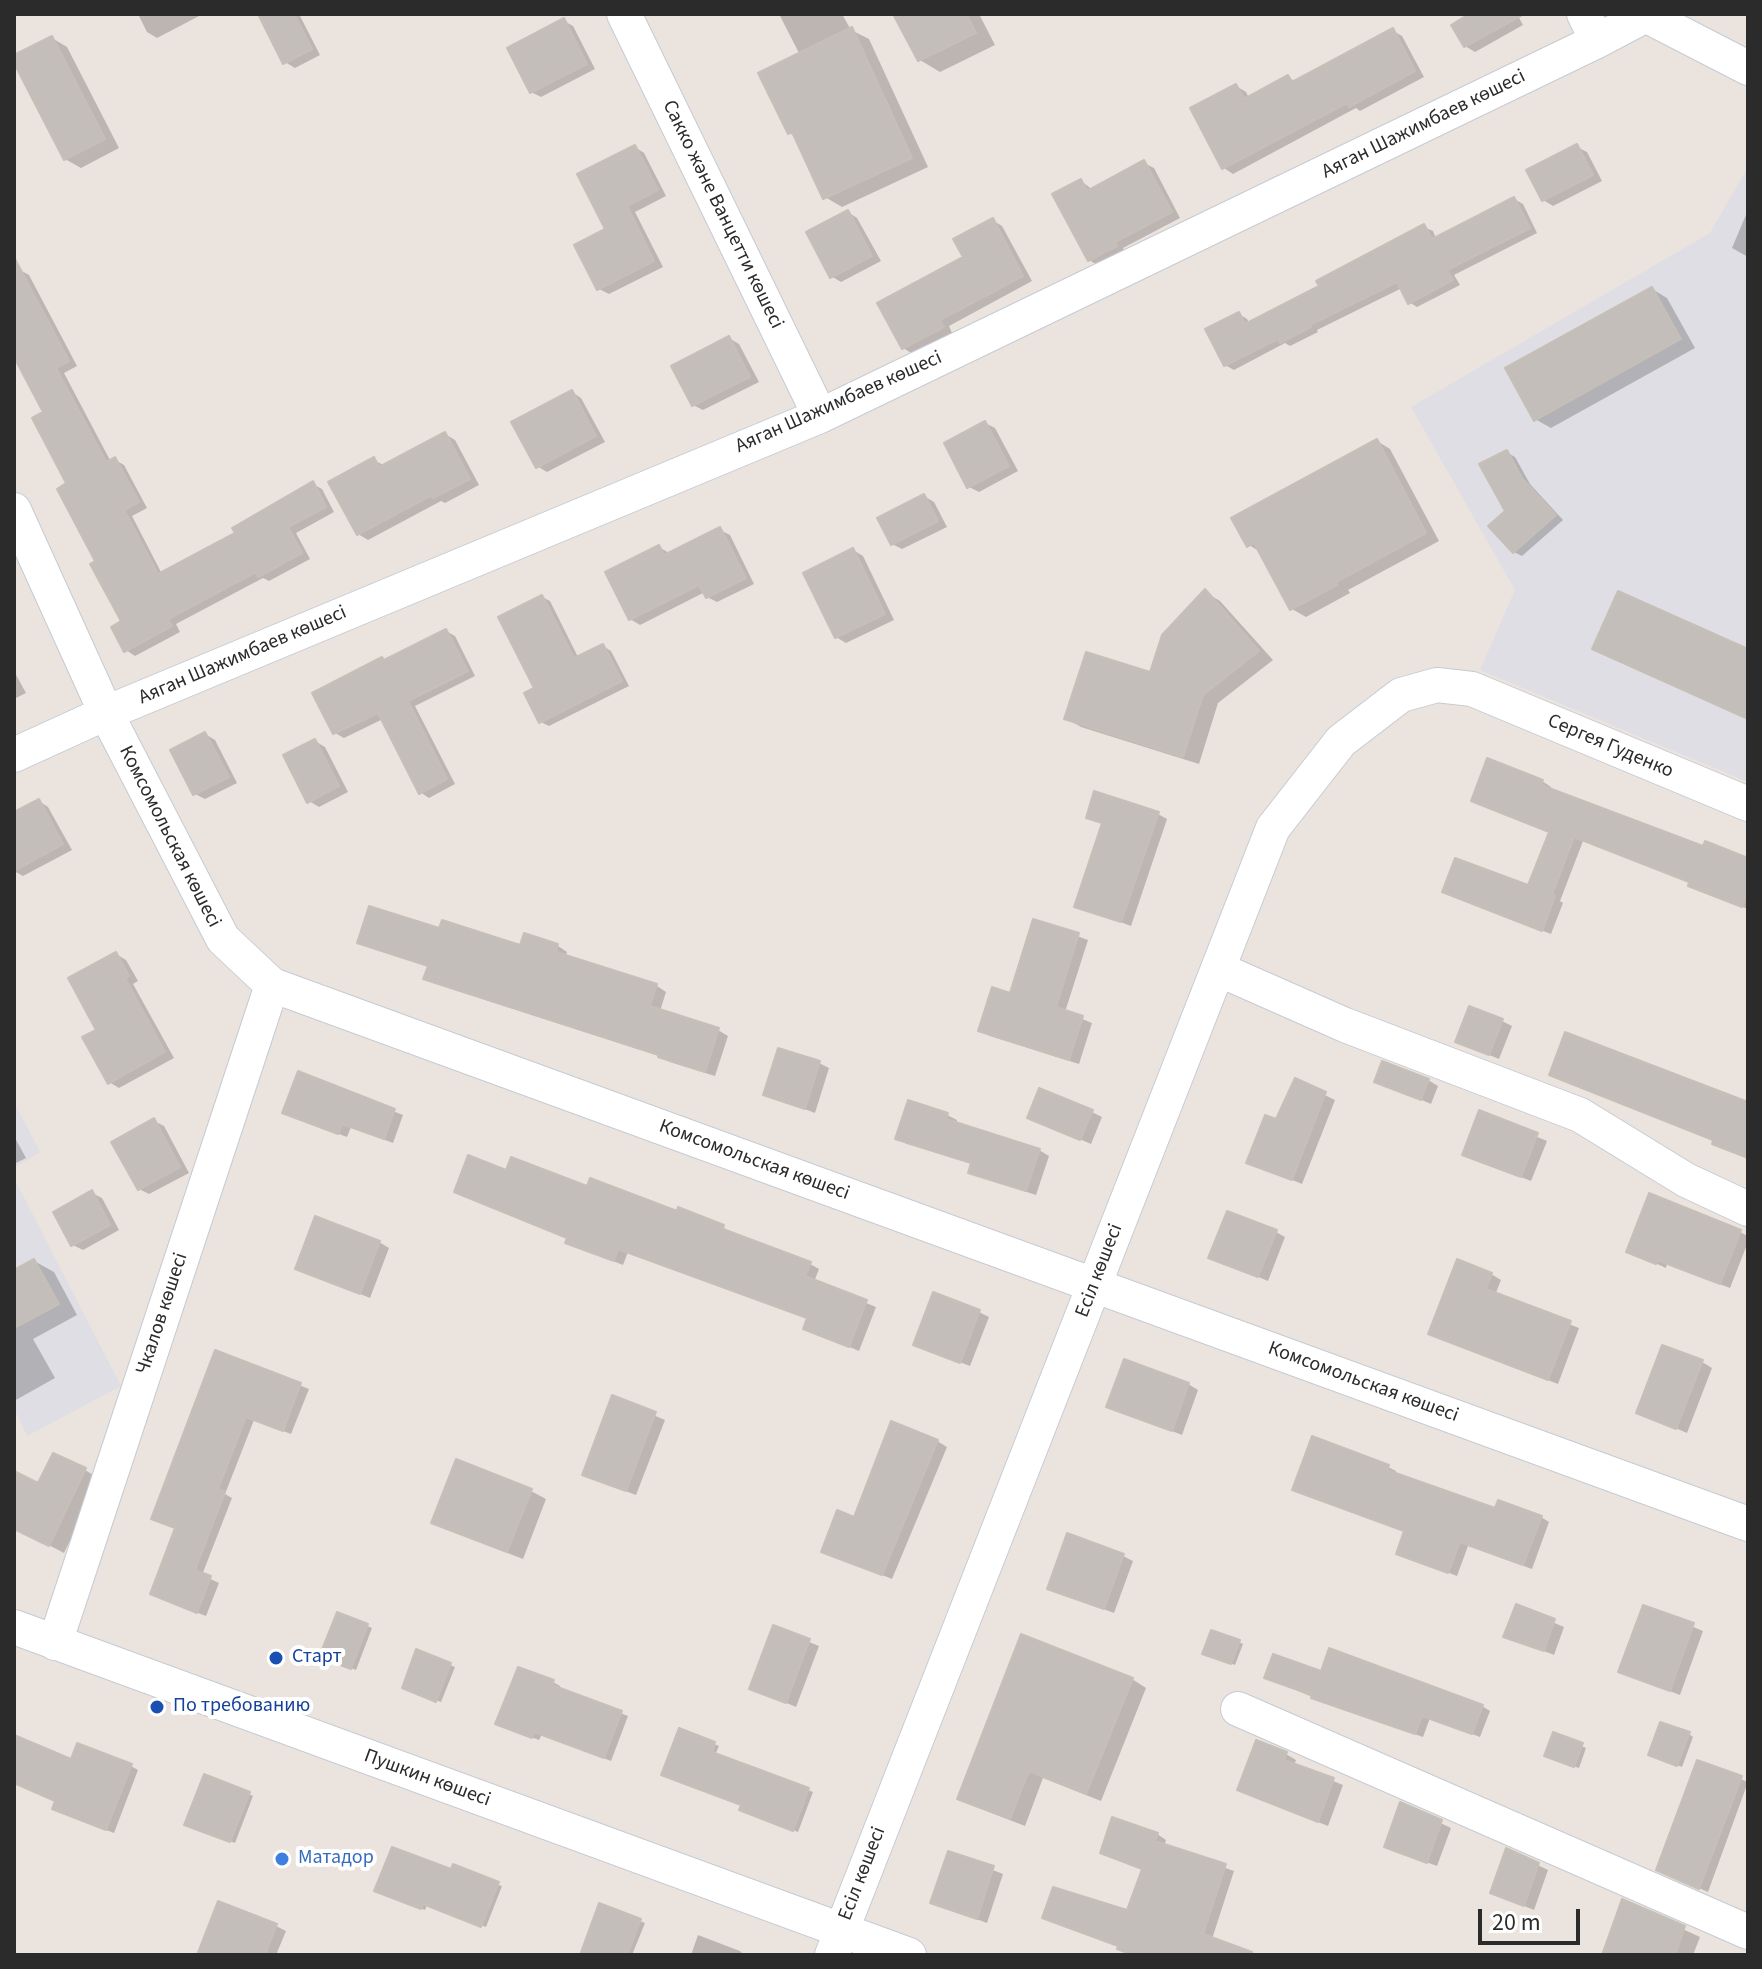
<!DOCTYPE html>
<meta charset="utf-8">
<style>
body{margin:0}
#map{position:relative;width:1762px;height:1969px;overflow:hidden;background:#ebe3de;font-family:"Source Sans 3",sans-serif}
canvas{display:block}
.frame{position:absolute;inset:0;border:16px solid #2b2b2b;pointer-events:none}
.scale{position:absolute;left:1478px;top:1909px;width:102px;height:36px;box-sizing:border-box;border:4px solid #2b2b2b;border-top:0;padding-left:10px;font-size:24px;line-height:28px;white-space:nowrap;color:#2b2b2b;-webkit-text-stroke:6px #fff;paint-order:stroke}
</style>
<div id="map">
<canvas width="1762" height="1969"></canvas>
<div class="frame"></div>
<div class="scale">20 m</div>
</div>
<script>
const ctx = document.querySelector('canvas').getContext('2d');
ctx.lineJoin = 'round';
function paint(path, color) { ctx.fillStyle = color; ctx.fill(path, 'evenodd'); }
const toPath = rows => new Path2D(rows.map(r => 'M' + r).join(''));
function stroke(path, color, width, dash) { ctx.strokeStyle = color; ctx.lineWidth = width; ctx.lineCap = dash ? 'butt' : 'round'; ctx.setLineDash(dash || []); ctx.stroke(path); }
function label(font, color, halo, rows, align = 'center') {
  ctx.font = font + ' "Source Sans 3",sans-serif'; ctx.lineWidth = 8; ctx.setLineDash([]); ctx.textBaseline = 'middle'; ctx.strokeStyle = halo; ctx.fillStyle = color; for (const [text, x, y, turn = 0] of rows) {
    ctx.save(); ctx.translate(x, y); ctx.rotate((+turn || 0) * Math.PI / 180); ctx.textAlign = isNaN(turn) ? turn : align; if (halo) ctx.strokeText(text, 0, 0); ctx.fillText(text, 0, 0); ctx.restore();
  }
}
const industrial = toPath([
 [1748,167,1748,782,1480,670,1515,590,1411,407,1710,233],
 [14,1102,40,1152,14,1168],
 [14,1178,121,1386,27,1436,14,1409]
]);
const shadow = toPath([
 [138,14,203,14,157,38,147,32],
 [260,14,299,14,320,55,295,68,285,62],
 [779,14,842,14,851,30,869,39,928,167,842,207,825,197,797,137,789,133,800,55],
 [895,14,979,14,995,45,940,72,920,60],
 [1470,14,1517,14,1523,25,1475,52,1465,46],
 [564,21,573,26,595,69,541,97,531,92],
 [1393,31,1402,36,1424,77,1360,111,1356,108,1233,174,1224,168,1236,86,1246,92,1249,98,1288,77,1296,82],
 [52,38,67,47,119,148,81,168,65,159,14,59],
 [635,147,644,153,666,196,635,212,663,267,609,294,599,289,608,230],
 [1577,147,1587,152,1602,181,1553,206,1543,200],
 [1144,163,1154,168,1180,218,1123,248,1125,252,1099,266,1089,260,1081,181,1093,190],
 [1514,199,1523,204,1537,233,1454,275,1460,285,1417,307,1409,302,1402,288,1317,330,1318,332,1290,346,1285,343,1234,370,1225,365,1239,314,1247,319,1250,324,1321,287,1424,227,1433,231,1436,239],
 [1748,210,1748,257,1732,248],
 [848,212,857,218,881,261,841,282,831,276],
 [992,220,1002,226,1032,281,949,326,952,333,913,354,903,348],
 [20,270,29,275,77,366,64,373,111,462,115,460,124,465,147,508,132,516,162,574,237,534,313,484,322,489,334,512,296,533,310,559,269,581,263,578,176,624,180,632,135,656,126,650,124,622,98,562,46,413,14,345,14,273],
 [1652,289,1667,298,1695,348,1551,428,1535,419],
 [729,338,739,344,759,382,703,410,693,405],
 [572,392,581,398,605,442,547,472,537,466],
 [985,423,995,428,1018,471,979,492,969,487],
 [445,434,455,440,479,485,445,503,441,501,368,540,358,534,374,460,383,465],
 [1377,441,1390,449,1439,541,1348,590,1350,593,1306,617,1292,609,1262,553,1249,545],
 [1506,452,1515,457,1530,484,1563,520,1522,556,1514,552,1507,512],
 [924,496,934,502,947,527,902,549,892,544],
 [720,530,730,535,754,584,717,602,707,597,705,592,640,625,630,619,659,547,669,553],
 [853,550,863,556,894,620,846,643,836,637],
 [1205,592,1220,601,1273,660,1218,703,1199,764,1081,727,1066,718,1151,674],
 [542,597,550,601,579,659,603,646,611,651,629,686,549,726,541,722,536,689],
 [446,631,455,636,475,676,415,706,455,784,429,798,420,792,383,719,344,738,335,733,386,662],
 [1594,648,1748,651,1748,719,1612,658],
 [14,671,26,693,14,699],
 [205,734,215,740,237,783,205,799,195,794],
 [315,741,325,747,348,792,319,807,309,801],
 [1542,781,1551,787,1550,791,1704,849,1748,860,1748,909,1699,890,1690,885,1691,883,1583,841,1560,901,1563,903,1551,934,1444,892,1529,888,1551,832,1473,801],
 [39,801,48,807,72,850,23,876,14,871,14,814],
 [1158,814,1167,819,1131,926,1077,906,1103,824,1088,817],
 [1035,921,1088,940,1065,1012,1092,1023,1079,1064,990,1036,980,1030,1011,995],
 [441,931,522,948,525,936,558,946,567,952,565,958,657,986,666,992,660,1011,718,1030,728,1036,715,1076,670,1062,659,1056,436,984,426,978,429,967,359,942],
 [116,954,126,960,138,981,133,984,174,1058,119,1088,109,1082,99,1031],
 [1502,1021,1512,1026,1499,1059,1467,1046],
 [819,1063,829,1068,815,1113,765,1094],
 [300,1074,403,1115,393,1143,351,1127,347,1137,293,1117],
 [1428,1080,1438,1086,1431,1104,1377,1081],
 [1296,1081,1335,1100,1302,1184,1249,1162,1277,1122],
 [1092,1112,1102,1117,1091,1144,1029,1117],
 [1480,1113,1547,1141,1531,1181,1475,1159],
 [947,1115,957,1120,956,1124,1039,1150,1049,1156,1036,1195,980,1177,970,1172,973,1164,907,1144,898,1138],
 [154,1121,164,1126,189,1173,149,1194,139,1189],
 [14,1136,26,1158,14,1164],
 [507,1172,589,1189,678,1213,679,1210,723,1227,732,1234,810,1264,819,1269,814,1282,876,1307,859,1351,805,1328,809,1319,628,1252,623,1265,577,1247],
 [92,1193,102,1198,119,1230,83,1250,73,1245],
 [1276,1232,1285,1237,1268,1281,1211,1257],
 [1740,1232,1748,1236,1748,1242,1730,1288,1667,1264,1666,1268,1628,1251],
 [379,1242,389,1248,370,1298,297,1268],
 [34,1261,54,1272,77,1315,33,1339,55,1378,14,1401,14,1272],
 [1491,1274,1501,1280,1495,1295,1579,1328,1558,1384,1440,1338],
 [979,1312,989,1317,970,1366,925,1349],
 [216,1352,309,1389,291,1434,254,1420,225,1494,232,1498,202,1575,219,1583,206,1616,160,1598,177,1529,154,1518],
 [1702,1362,1712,1368,1687,1433,1638,1412],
 [1188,1384,1198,1390,1182,1435,1109,1406],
 [613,1398,665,1420,636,1495,594,1479],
 [937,1441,947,1447,892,1579,823,1551],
 [457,1462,531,1491,546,1499,523,1559,448,1530,433,1522],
 [1388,1467,1396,1471,1395,1475,1497,1511,1541,1517,1549,1522,1532,1569,1468,1546,1457,1576,1398,1553,1406,1532,1303,1494],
 [85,1470,100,1479,64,1553,14,1527,14,1473,38,1486],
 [1123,1556,1133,1561,1114,1613,1049,1588],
 [1517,1607,1564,1627,1554,1655,1506,1636],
 [1645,1607,1703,1631,1680,1695,1621,1672],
 [338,1614,372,1628,356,1670,326,1658],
 [774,1628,819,1646,796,1707,751,1688],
 [1239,1642,1243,1644,1235,1665,1209,1655],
 [418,1652,455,1667,441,1702,408,1690],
 [1322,1674,1482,1706,1490,1711,1480,1737,1430,1718,1423,1737,1322,1701,1274,1681],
 [1132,1679,1146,1688,1101,1801,1043,1778,1025,1826,974,1806,959,1798],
 [553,1682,560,1686,559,1689,628,1716,611,1761,542,1734,539,1740,505,1727],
 [681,1731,719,1746,715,1755,813,1792,798,1832,746,1812,743,1805],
 [1689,1734,1693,1737,1682,1767,1654,1756],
 [1554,1735,1586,1748,1579,1768,1550,1758],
 [1286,1754,1296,1760,1294,1765,1343,1785,1328,1826,1249,1795],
 [14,1757,131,1766,138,1770,114,1833,62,1813,54,1809,57,1801,14,1783],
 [1698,1762,1748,1782,1708,1892,1667,1874],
 [249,1794,253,1796,235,1843,191,1826],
 [1401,1804,1451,1828,1437,1866,1396,1851],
 [1157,1834,1166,1840,1164,1846,1234,1871,1212,1939,1255,1955,1133,1955,1120,1947,1044,1918,1129,1912,1144,1870,1102,1852],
 [1508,1851,1548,1870,1534,1910,1492,1893],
 [949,1853,1003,1874,987,1923,933,1903],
 [452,1872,502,1886,486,1927,427,1905,425,1910,381,1893],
 [1624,1902,1700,1937,1693,1955,1604,1955],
 [601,1906,645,1923,632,1955,582,1955],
 [276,1926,286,1931,276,1955,199,1955],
 [698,1935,740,1951,744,1955,691,1955]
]);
const building = toPath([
 [258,14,294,14,312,49,283,64,258,14],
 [893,14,966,14,976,33,918,61,893,14],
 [1469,14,1524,14,1464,47,1451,25,1469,14],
 [564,18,587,64,530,93,507,48,564,18],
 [852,27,912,158,823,199,792,132,788,134,758,73,852,27],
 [1393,28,1415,71,1349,107,1347,103,1222,169,1190,108,1236,84,1244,99,1288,75,1292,82,1393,28],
 [52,36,105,139,64,160,14,63,14,55,52,36],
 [1577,144,1593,175,1542,201,1526,170,1577,144],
 [635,145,658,190,627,206,654,261,597,290,574,245,605,229,577,174,635,145],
 [1144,160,1172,212,1115,242,1117,246,1088,261,1052,194,1081,179,1087,191,1144,160],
 [1514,197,1530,228,1447,270,1453,280,1408,304,1397,282,1310,325,1311,327,1280,343,1278,339,1224,366,1205,329,1239,312,1245,324,1319,286,1316,281,1424,224,1432,239,1514,197],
 [848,210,872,256,830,278,806,232,848,210],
 [993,218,1023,276,940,320,944,327,902,349,877,303,963,257,953,239,993,218],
 [14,257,69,361,56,368,106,462,115,457,139,502,124,510,158,574,235,533,232,528,313,481,326,507,288,527,302,553,258,577,256,572,168,619,172,626,124,652,111,627,121,621,90,564,95,561,57,489,66,483,32,418,43,412,14,357,14,257],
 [1652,287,1681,339,1534,421,1505,368,1652,287],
 [729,336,750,377,692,406,671,366,729,336],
 [572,390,596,436,536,468,511,422,572,390],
 [985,421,1009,466,967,488,944,443,985,421],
 [445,432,470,479,433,498,432,495,357,535,328,482,374,457,379,467,445,432],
 [1377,439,1426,533,1336,582,1337,585,1290,610,1254,543,1247,547,1231,518,1377,439],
 [1507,450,1522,478,1556,515,1513,553,1488,526,1505,511,1479,464,1507,450],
 [924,494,938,521,891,545,877,518,924,494],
 [720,527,746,578,706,598,699,585,629,620,605,572,659,545,664,555,720,527],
 [853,548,885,614,835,638,803,573,853,548],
 [1205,589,1259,651,1203,695,1183,757,1064,719,1086,652,1150,672,1162,635,1205,589],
 [1618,591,1748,649,1748,719,1592,649,1618,591],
 [542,595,574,658,603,644,622,681,539,723,524,693,534,688,498,617,542,595],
 [446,629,468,671,408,701,447,779,419,794,378,713,333,734,312,693,382,657,384,660,446,629],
 [205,732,229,777,193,795,170,750,205,732],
 [315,739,339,786,307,803,283,755,315,739],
 [1487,758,1543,780,1541,785,1703,846,1705,841,1748,858,1748,891,1742,907,1688,886,1689,882,1574,837,1552,895,1555,896,1542,931,1442,892,1455,858,1528,885,1549,832,1471,801,1487,758],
 [1094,791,1159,812,1121,922,1074,907,1102,823,1086,818,1094,791],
 [39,799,63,844,14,871,14,812,39,799],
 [369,906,439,928,442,920,520,945,524,933,558,944,556,952,657,984,650,1006,719,1028,705,1072,658,1057,659,1055,423,979,428,966,357,943,369,906],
 [1033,919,1079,933,1056,1007,1083,1016,1069,1060,978,1031,992,987,1010,993,1033,919],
 [116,952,129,976,125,978,165,1052,108,1084,82,1037,96,1030,68,978,116,952],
 [1469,1006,1503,1019,1489,1055,1455,1042,1469,1006],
 [1565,1032,1748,1102,1748,1158,1712,1144,1713,1140,1549,1075,1565,1032],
 [778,1048,820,1061,805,1109,763,1095,778,1048],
 [1382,1061,1429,1079,1421,1100,1374,1082,1382,1061],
 [298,1071,395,1109,384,1139,342,1124,338,1134,282,1113,298,1071],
 [1295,1078,1326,1092,1292,1180,1246,1163,1265,1115,1276,1119,1295,1078],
 [1039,1088,1093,1110,1080,1140,1027,1118,1039,1088],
 [908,1100,948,1113,946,1119,1040,1149,1026,1191,968,1173,971,1163,895,1139,908,1100],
 [1479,1110,1538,1133,1521,1177,1462,1155,1479,1110],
 [154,1118,180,1167,138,1190,111,1142,154,1118],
 [468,1155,506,1170,511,1157,587,1186,590,1178,677,1211,678,1207,724,1225,723,1229,811,1262,805,1276,867,1300,849,1347,803,1329,807,1318,618,1249,614,1261,565,1243,567,1238,454,1192,468,1155],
 [92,1190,110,1225,71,1246,53,1212,92,1190],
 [1649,1193,1741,1230,1720,1284,1657,1260,1656,1264,1626,1252,1649,1193],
 [1227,1211,1277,1230,1258,1277,1208,1258,1227,1211],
 [315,1216,380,1241,360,1294,295,1269,315,1216],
 [34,1259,59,1304,14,1328,14,1270,34,1259],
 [1457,1259,1492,1273,1486,1289,1571,1321,1548,1380,1428,1334,1457,1259],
 [933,1292,980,1310,960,1363,913,1345,933,1292],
 [1662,1345,1703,1360,1676,1429,1636,1413,1662,1345],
 [215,1350,301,1383,283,1431,246,1417,218,1489,225,1492,195,1570,211,1576,197,1613,150,1594,175,1528,151,1519,215,1350],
 [1124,1359,1189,1383,1172,1431,1106,1407,1124,1359],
 [612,1395,656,1412,626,1491,582,1475,612,1395],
 [891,1421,938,1440,882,1575,821,1552,837,1510,854,1517,891,1421],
 [1312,1436,1389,1465,1387,1470,1495,1508,1498,1500,1542,1516,1523,1565,1460,1542,1448,1573,1396,1554,1404,1531,1292,1490,1312,1436],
 [53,1453,86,1468,49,1546,14,1529,14,1471,38,1483,53,1453],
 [456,1459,532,1489,507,1552,431,1523,456,1459],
 [1067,1533,1124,1554,1104,1609,1047,1589,1067,1533],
 [1516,1604,1555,1619,1544,1651,1503,1637,1516,1604],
 [1643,1605,1694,1623,1670,1691,1618,1672,1643,1605],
 [337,1612,368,1624,351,1669,319,1657,337,1612],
 [773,1625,810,1639,786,1703,749,1689,773,1625],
 [1211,1630,1240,1640,1231,1664,1202,1654,1211,1630],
 [1021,1634,1133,1678,1086,1794,1029,1771,1010,1819,957,1799,1021,1634],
 [1329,1648,1483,1705,1472,1734,1422,1716,1415,1734,1311,1698,1312,1695,1264,1678,1273,1654,1321,1671,1329,1648],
 [416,1649,451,1663,436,1702,402,1688,416,1649],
 [518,1667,554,1680,552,1685,622,1711,604,1758,534,1732,532,1738,495,1724,518,1667],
 [1660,1722,1690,1732,1677,1766,1648,1755,1660,1722],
 [679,1728,715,1742,712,1752,809,1788,793,1831,739,1810,741,1805,661,1775,679,1728],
 [1553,1732,1583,1743,1574,1767,1544,1756,1553,1732],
 [14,1735,71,1759,77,1743,132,1764,106,1830,52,1809,55,1801,14,1783,14,1735],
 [1256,1740,1287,1752,1284,1760,1334,1778,1318,1822,1237,1790,1256,1740],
 [1697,1760,1742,1776,1699,1889,1656,1870,1697,1760],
 [204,1774,250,1792,230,1842,184,1825,204,1774],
 [1400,1802,1442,1820,1427,1863,1384,1847,1400,1802],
 [1112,1817,1158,1833,1155,1841,1226,1864,1203,1934,1252,1952,1252,1955,1133,1955,1117,1949,1118,1946,1042,1918,1053,1887,1127,1910,1142,1869,1100,1853,1112,1817],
 [392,1847,451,1869,453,1864,499,1882,481,1927,423,1904,421,1909,374,1891,392,1847],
 [1506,1848,1539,1863,1524,1906,1490,1893,1506,1848],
 [948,1851,994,1866,977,1919,930,1903,948,1851],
 [1622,1899,1685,1926,1675,1955,1602,1955,1622,1899],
 [218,1901,277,1924,265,1955,197,1955,218,1901],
 [599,1903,641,1919,627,1955,580,1955,599,1903]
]);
const minor = toPath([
 [624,14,820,416],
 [1584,14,1597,41],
 [1645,15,1748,68],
 [14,510,106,713,223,939,272,985,1748,1524],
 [14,755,106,713,820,416,1597,41,1648,14],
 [1218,969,1345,1025,1580,1115,1686,1180,1748,1209],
 [14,1627,909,1955],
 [55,1643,272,985],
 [1238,1709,1748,1932],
 [832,1955,1273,828,1341,741,1401,695,1437,685,1472,689,1748,804]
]);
const markers = [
 [276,1658,8,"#1a4fb4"],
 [157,1707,8,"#1a4fb4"],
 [282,1859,8,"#3f7fe0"]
];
const streetNames = [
 ["Аяган Шажимбаев көшесі",1424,125,-26],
 ["Сакко және Ванцетти көшесі",722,215,64],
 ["Аяган Шажимбаев көшесі",839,403,-24],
 ["Аяган Шажимбаев көшесі",243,656,-23],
 ["Сергея Гуденко",1610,747,23],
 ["Комсомольская көшесі",169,837,63],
 ["Комсомольская көшесі",754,1161,20],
 ["Есіл көшесі",1100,1271,-69],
 ["Чкалов көшесі",163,1314,-72],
 ["Комсомольская көшесі",1363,1383,20],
 ["Пушкин көшесі",427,1779,20],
 ["Есіл көшесі",863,1874,-69]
];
const transitNames = [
 ["Старт",292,1658],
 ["По требованию",173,1707]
];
const shopNames = [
 ["Матадор",298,1859]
];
paint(industrial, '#dfdee4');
paint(shadow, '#0003');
paint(building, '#c4beba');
stroke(building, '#c6bfb8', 2);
stroke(minor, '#c6cbd3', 36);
stroke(minor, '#fff', 34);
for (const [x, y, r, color] of markers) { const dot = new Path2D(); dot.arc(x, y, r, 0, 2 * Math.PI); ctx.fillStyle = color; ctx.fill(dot); stroke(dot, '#fff', 3); }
label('20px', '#2b2b2b', '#fff', streetNames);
label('20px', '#164399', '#fff', transitNames, 'left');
label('20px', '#366cbe', '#fff', shopNames, 'left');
</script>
